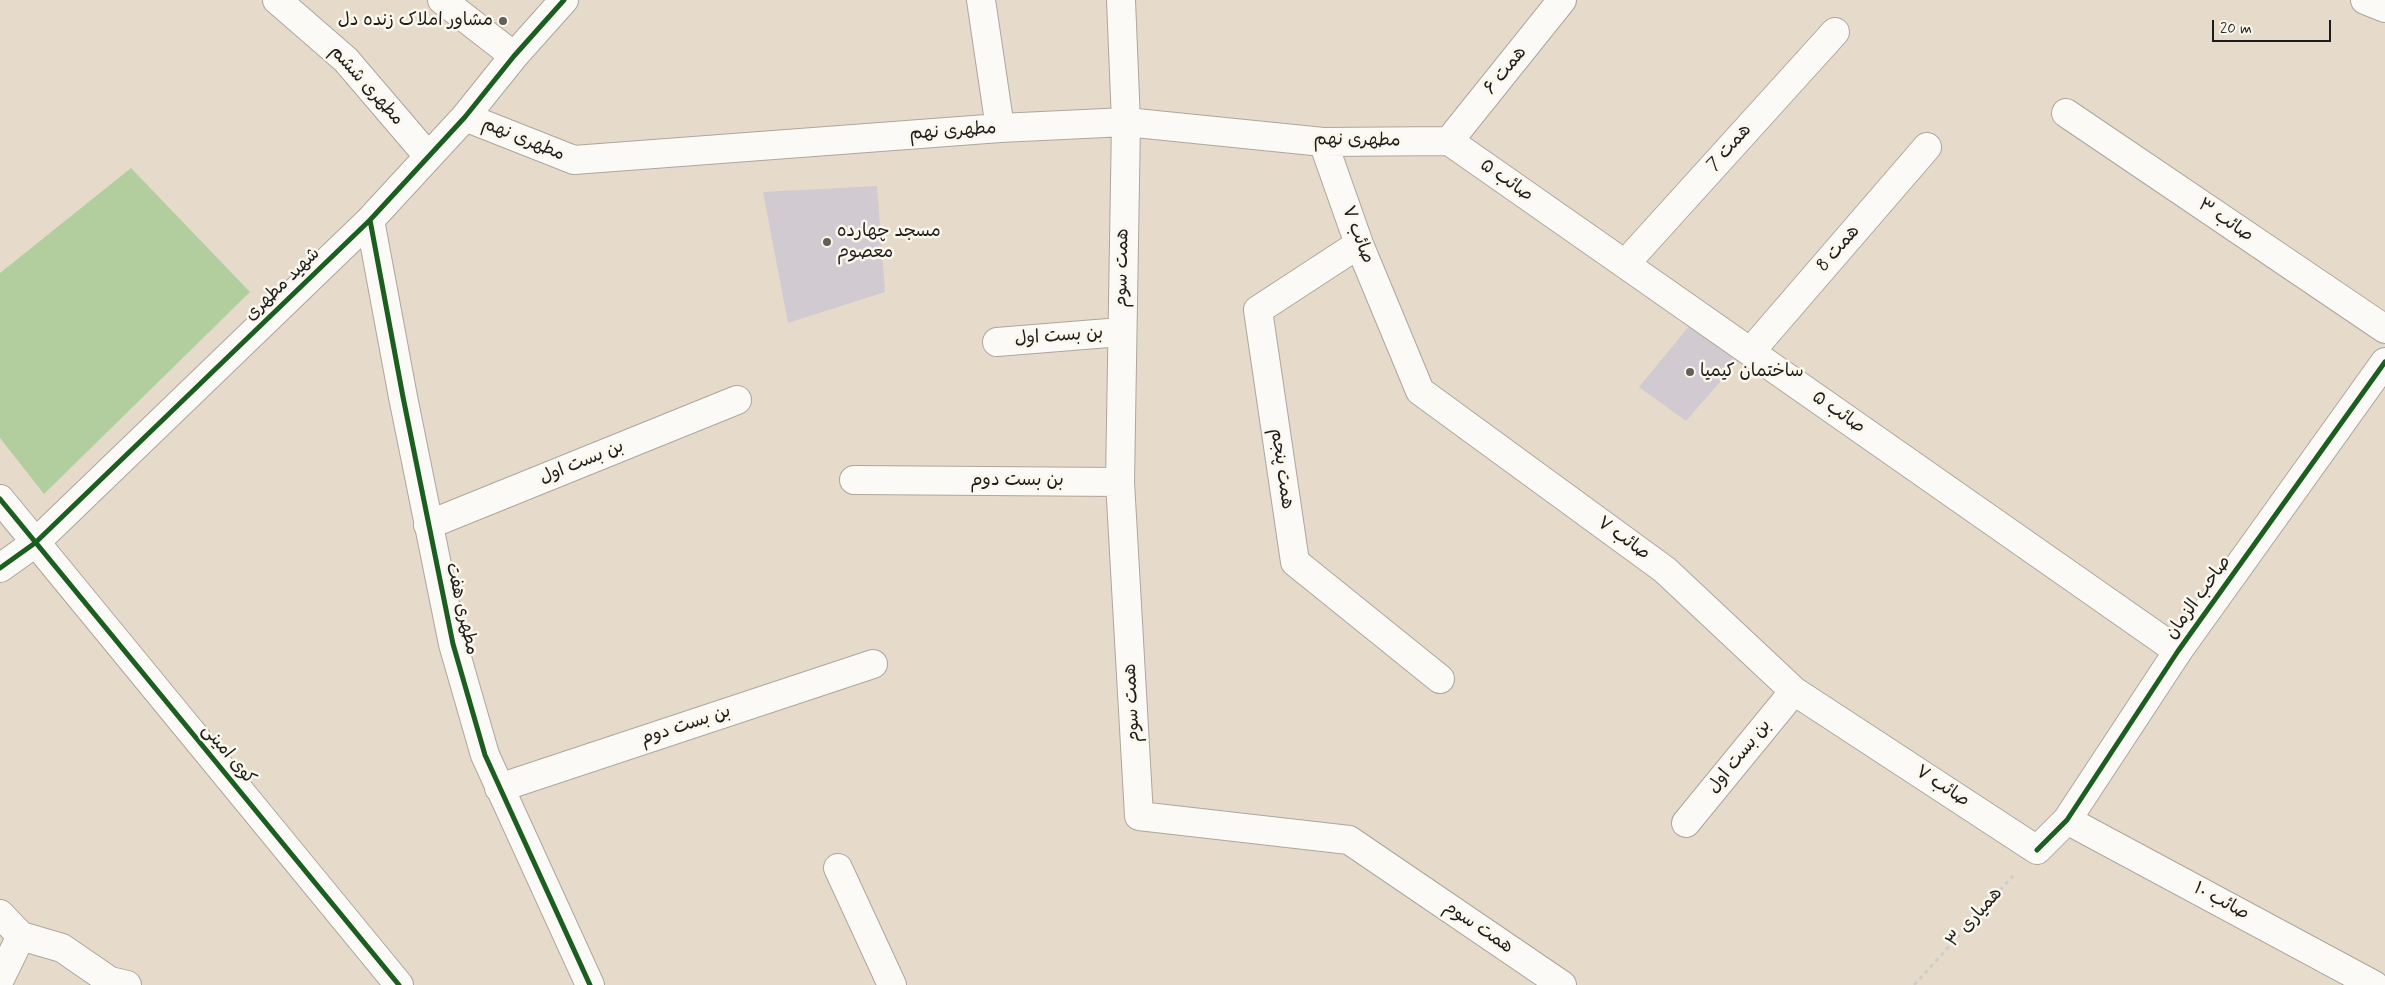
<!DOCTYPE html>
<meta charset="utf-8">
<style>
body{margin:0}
#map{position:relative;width:2385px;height:985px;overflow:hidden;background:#e6dbcb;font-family:Mynerve,sans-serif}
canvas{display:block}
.scale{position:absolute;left:2212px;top:20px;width:119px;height:22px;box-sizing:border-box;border:2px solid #1c1c1c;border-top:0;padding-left:6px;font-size:15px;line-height:18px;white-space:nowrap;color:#1c1c1c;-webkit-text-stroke:4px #fbf7ec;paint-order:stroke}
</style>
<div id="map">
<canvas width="2385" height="985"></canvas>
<div class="scale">20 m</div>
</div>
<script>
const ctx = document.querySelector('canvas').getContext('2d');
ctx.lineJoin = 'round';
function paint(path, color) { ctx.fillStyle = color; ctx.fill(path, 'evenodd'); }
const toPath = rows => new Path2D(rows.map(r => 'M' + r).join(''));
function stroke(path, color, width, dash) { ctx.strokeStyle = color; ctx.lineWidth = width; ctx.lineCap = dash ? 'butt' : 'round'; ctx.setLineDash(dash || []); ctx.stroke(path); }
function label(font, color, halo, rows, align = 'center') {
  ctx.font = font + ' Mynerve,"Playpen Sans Arabic",sans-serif'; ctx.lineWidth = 5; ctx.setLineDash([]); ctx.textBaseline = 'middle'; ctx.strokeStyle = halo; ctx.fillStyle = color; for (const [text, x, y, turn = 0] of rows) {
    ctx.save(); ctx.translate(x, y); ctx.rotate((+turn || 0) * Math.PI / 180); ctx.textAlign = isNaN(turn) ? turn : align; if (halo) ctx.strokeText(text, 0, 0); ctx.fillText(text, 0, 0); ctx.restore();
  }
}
const green = toPath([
 [131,168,250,292,44,494,0,438,0,273]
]);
const building = toPath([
 [877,186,885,292,788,323,763,192],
 [1690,325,1741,358,1686,421,1639,387]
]);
const path = toPath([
 [1914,985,2013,876]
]);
const minor = toPath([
 [277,0,346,60,428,156],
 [442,0,514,56],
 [981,0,1000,128],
 [1121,0,1126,122,1120,482,1139,816,1349,840,1562,985],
 [2365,0,2385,8],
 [2066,113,2385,329],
 [465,117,574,160,1000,128,1126,122,1323,142,1449,141],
 [1449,141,2178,651],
 [1449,141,1562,0],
 [1323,142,1359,244,1420,391,1665,570,1794,691,2037,850,2067,820,2178,651,2385,362],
 [370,220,403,397,453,644,485,755,590,985],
 [1359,244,1258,310,1295,562,1440,679],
 [1625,264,1835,32],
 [997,342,1121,332],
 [1751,351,1927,147],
 [854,480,1120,482],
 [0,499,399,985],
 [428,525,737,400],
 [0,568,35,543,370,220,465,117,514,56,564,0],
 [499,788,873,664],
 [2067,820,2374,985],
 [1686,823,1794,691],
 [838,868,892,985],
 [0,914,21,936,62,948,110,981,127,985],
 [0,979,21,936]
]);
const cycleway = toPath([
 [370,220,403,397,453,644,485,755,590,985],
 [0,499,399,985],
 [0,568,35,543,370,220,465,117,514,56,564,0],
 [2037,850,2067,820,2178,651,2385,362]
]);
const markers = [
 [503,21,5,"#635f59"],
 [827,242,5,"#635f59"],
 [1690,372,5,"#635f59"]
];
const poiNames = [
 ["مشاور املاک زنده دل",493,21,"right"],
 ["مسجد چهارده",837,232],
 ["معصوم",837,253],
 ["ساختمان کیمیا",1700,372]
];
const streetNames = [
 ["همت ۶",1506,71,-51],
 ["مطهری ششم",366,86,48],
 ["مطهری نهم",953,132,-4],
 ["مطهری نهم",523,140,22],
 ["مطهری نهم",1357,141,1],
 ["همت 7",1730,148,-48],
 ["صائب ۵",1506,181,35],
 ["صائب ۳",2225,221,34],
 ["صائب ۷",1357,235,69],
 ["همت 8",1839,249,-49],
 ["همت سوم",1123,268,-89],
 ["شهید مطهری",283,285,-44],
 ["بن بست اول",1059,337,-4],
 ["صائب ۵",1838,413,35],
 ["بن بست اول",582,463,-22],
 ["همت پنجم",1281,469,82],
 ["بن بست دوم",1017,481],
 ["صائب ۷",1623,539,36],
 ["صاحب الزمان",2199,598,-54],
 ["مطهری هفت",461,609,77],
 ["همت سوم",1133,703,-93],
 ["بن بست دوم",686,726,-18],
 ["کوی امینی",228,755,50],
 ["بن بست اول",1740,757,-51],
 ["صائب ۷",1942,787,33],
 ["صائب ۱۰",2221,902,28],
 ["همیاری ۳",1975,918,-48],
 ["همت سوم",1478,928,34]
];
paint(green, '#b3ce9e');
paint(building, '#d2cad1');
stroke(minor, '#ada69c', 30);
stroke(path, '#d0cdc8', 3, [4, 4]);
stroke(minor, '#fbfaf7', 28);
stroke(cycleway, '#1b5e20', 5);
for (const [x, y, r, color] of markers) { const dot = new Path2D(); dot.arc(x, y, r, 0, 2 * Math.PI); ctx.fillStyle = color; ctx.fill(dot); stroke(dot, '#fbf7ec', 2); }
label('18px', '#1c1c1c', '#fbf7ec', poiNames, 'left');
label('18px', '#1c1c1c', '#fbf7ec', streetNames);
</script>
